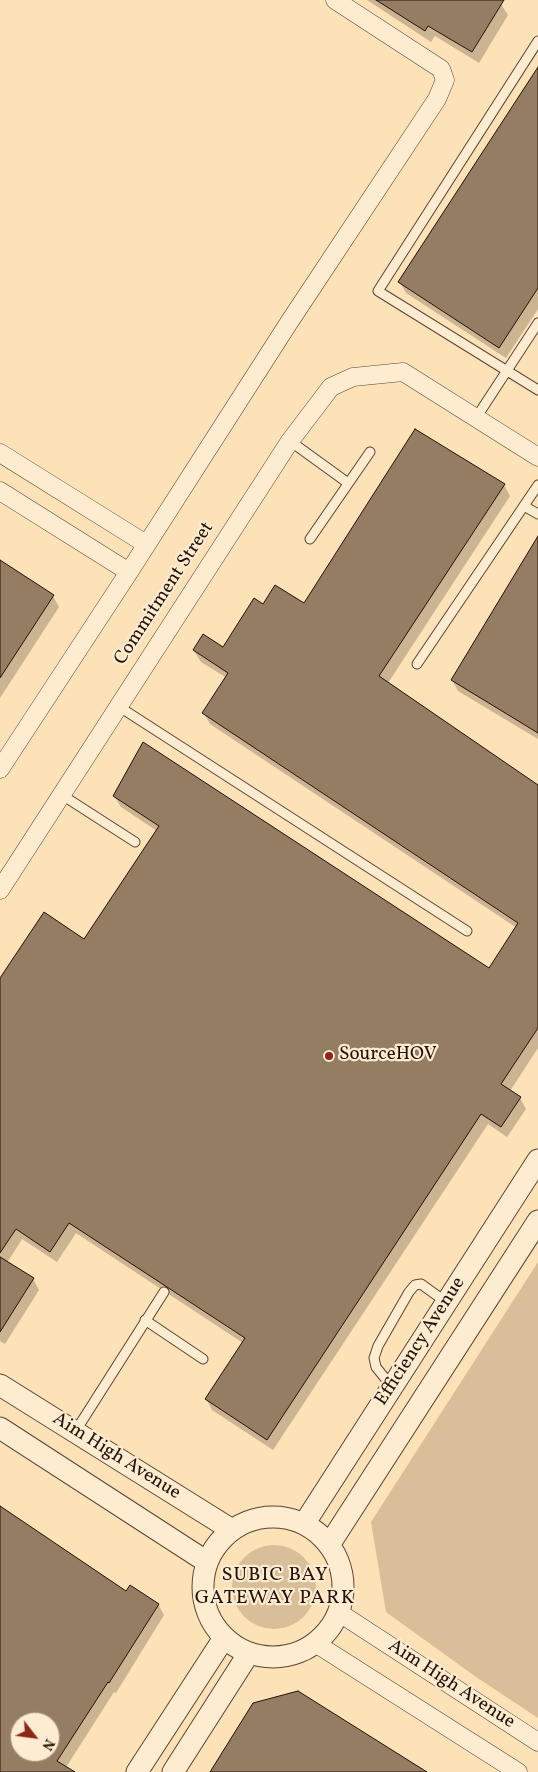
<!DOCTYPE html>
<style>
body{margin:0}
#map{position:relative;width:538px;height:1772px;overflow:hidden;background:#fde1b7;font-family:Vollkorn,serif}
canvas{display:block}
.north{position:absolute;left:10px;top:1712px;width:50px;height:50px;box-sizing:border-box;background:#feecd0;border:1px solid #a79480;border-radius:50%;rotate:120deg;font-size:14px;font-weight:700;line-height:20px;text-align:center;color:#241108}
.north::after{content:'';display:block;margin:auto;width:18px;height:22px;background:#8f2418;clip-path:polygon(50% 0,100% 100%,50% 72%,0 100%)}
</style>
<div id="map">
<canvas width="538" height="1772"></canvas>
<div class="north">N</div>
</div>
<script>
const ctx = document.querySelector('canvas').getContext('2d');
ctx.lineJoin = 'round';
function paint(path, color) { ctx.fillStyle = color; ctx.fill(path, 'evenodd'); }
const toPath = rows => new Path2D(rows.map(r => 'M' + r).join(''));
function stroke(path, color, width, dash) { ctx.strokeStyle = color; ctx.lineWidth = width; ctx.lineCap = dash ? 'butt' : 'round'; ctx.setLineDash(dash || []); ctx.stroke(path); }
function label(font, color, halo, rows, align = 'center') {
  ctx.font = font + ' Vollkorn,serif'; ctx.lineWidth = 4.5; ctx.setLineDash([]); ctx.textBaseline = 'middle'; ctx.strokeStyle = halo; ctx.fillStyle = color; for (const [text, x, y, turn = 0] of rows) {
    ctx.save(); ctx.translate(x, y); ctx.rotate((+turn || 0) * Math.PI / 180); ctx.textAlign = isNaN(turn) ? turn : align; if (halo) ctx.strokeText(text, 0, 0); ctx.fillText(text, 0, 0); ctx.restore();
  }
}
const green = toPath([
 [538,1262,538,1718,476,1677,386,1612,371,1522],
 '232 1587a42 42 0 1 1 84 0a42 42 0 1 1-84 0Z'
]);
const shadow = toPath([
 [367,0,494,0,501,4,508,15,479,63,435,36,431,42],
 [538,69,538,309,506,358,406,293,400,282],
 [504,485,510,496,388,683,538,787,538,1048,510,1091,520,1098,526,1109,507,1137,488,1124,273,1450,212,1410,206,1399,243,1343,76,1233,57,1262,22,1239,7,1263,33,1279,39,1290,5,1344,0,1341,0,980,84,941,157,831,121,807,114,796,489,970,517,928,210,724,204,713,227,678,201,662,194,651,223,649,263,605,304,605],
 [538,538,538,739,458,691,452,680],
 [0,562,53,596,59,607,0,698],
 [0,1507,126,1593,158,1604,164,1615,116,1693,114,1692,63,1772,0,1772],
 [20,1722,50,1722,50,1752,20,1752]
]);
const building = toPath([
 [376,0,504,0,472,52,428,26,425,31,376,0],
 [538,67,538,288,499,348,398,282,538,67],
 [415,429,505,484,379,676,538,785,538,1028,501,1084,521,1097,501,1127,481,1114,267,1440,205,1399,245,1338,69,1223,50,1252,16,1229,0,1253,0,978,44,912,84,939,159,826,113,796,143,742,489,968,518,923,202,713,228,673,193,650,203,634,223,647,254,598,263,604,275,585,304,603,415,429],
 [538,536,538,733,451,680,538,536],
 [0,560,54,595,0,678,0,560],
 [0,1257,34,1278,0,1332,0,1257],
 [0,1506,126,1591,130,1585,159,1604,109,1683,108,1682,57,1761,75,1772,0,1772,0,1506],
 [20,1722,50,1722,50,1752,20,1752,20,1722],
 [298,1691,427,1772,210,1772,253,1703,298,1691]
]);
const service = toPath([
 [538,41,378,291,538,390],
 [476,418,538,323],
 [290,441,348,483],
 [524,506,538,514],
 [310,539,370,452],
 [417,664,538,485],
 [118,706,467,931],
 [62,795,135,842],
 [145,1320,203,1359],
 [392,1387,376,1367,374,1358,378,1346,409,1292,415,1285,421,1284,446,1302],
 [75,1432,164,1292]
]);
const minor = toPath([
 [0,453,146,544],
 [0,491,129,572],
 [0,769,129,572,288,324,437,99,445,80,441,69,335,0],
 [0,890,290,441,331,387,353,377,403,372,538,457],
 [338,1612,538,1742],
 [315,1643,518,1772]
]);
const tertiary = toPath([
 [0,1385,232,1530],
 [0,1428,207,1562],
 '203 1587a70 70 0 1 1 140 0a70 70 0 1 1-140 0Z',
 [304,1524,538,1160],
 [329,1545,538,1221],
 [137,1772,224,1638],
 [173,1772,249,1653]
]);
const markers = [
 [329,1056,5,"#8f2418"]
];
const streetNames = [
 ["Commitment Street",165,594,-57],
 ["Efficiency Avenue",421,1342,-57],
 ["Aim High Avenue",116,1457,32],
 ["Aim High Avenue",451,1685,33]
];
const poiNames = [
 ["SourceHOV",339,1056]
];
const neighbourhoodNames = [
 ["SUBIC BAY",275,1576],
 ["GATEWAY PARK",275,1599]
];
paint(green, '#d8be99');
paint(shadow, '#0003');
paint(building, '#957d63');
stroke(building, '#241108', 1);
stroke(service, '#5a4534', 11);
stroke(minor, '#5a4534', 19);
stroke(tertiary, '#5a4534', 23);
stroke(service, '#feecd0', 9);
stroke(minor, '#feecd0', 18);
stroke(tertiary, '#feecd0', 21);
for (const [x, y, r, color] of markers) { const dot = new Path2D(); dot.arc(x, y, r, 0, 2 * Math.PI); ctx.fillStyle = color; ctx.fill(dot); stroke(dot, '#feecd0', 2); }
label('19px', '#241108', '#feecd0', streetNames);
label('19px', '#241108', '#feecd0', poiNames, 'left');
ctx.letterSpacing = '1px';
label('20px', '#241108', '#feecd0', neighbourhoodNames);
ctx.letterSpacing = '0px';
</script>
